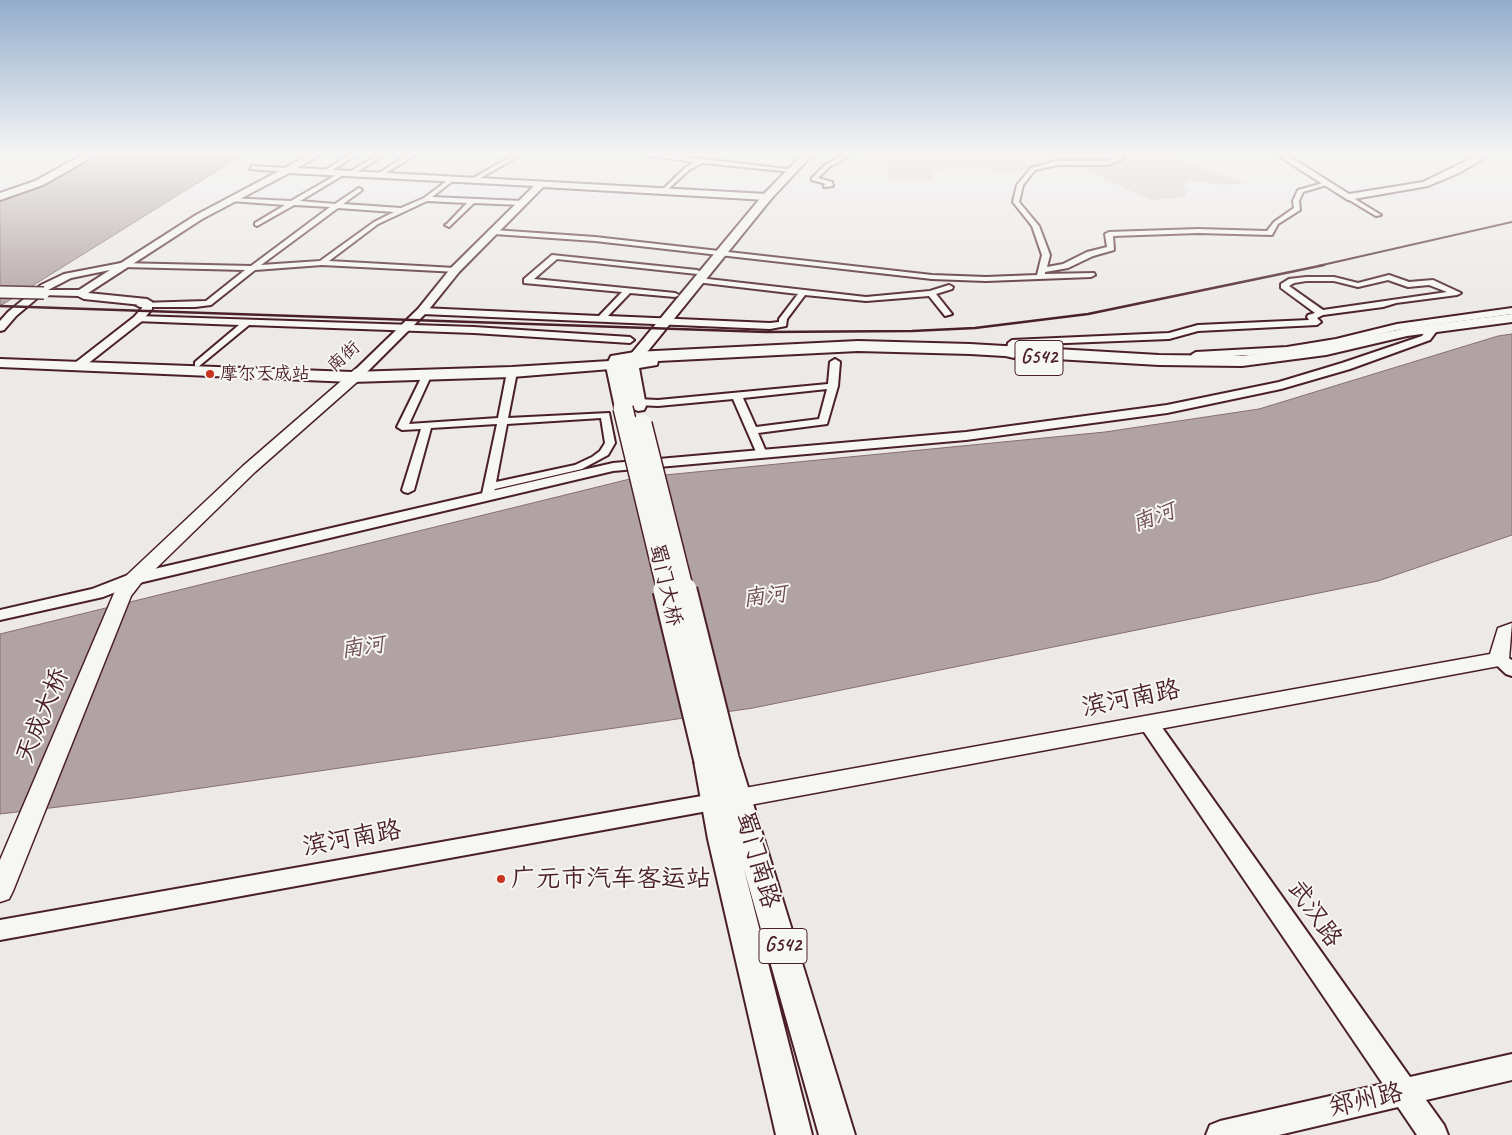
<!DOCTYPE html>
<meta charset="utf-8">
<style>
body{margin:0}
canvas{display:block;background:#ece9e6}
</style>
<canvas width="1512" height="1135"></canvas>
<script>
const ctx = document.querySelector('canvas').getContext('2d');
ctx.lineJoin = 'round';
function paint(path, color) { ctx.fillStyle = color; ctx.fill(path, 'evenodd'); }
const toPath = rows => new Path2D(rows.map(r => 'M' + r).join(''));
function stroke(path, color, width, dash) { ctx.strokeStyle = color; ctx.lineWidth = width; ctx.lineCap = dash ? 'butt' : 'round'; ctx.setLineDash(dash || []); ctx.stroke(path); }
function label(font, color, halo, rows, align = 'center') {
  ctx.font = font + ' Caveat,"LXGW WenKai TC",sans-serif'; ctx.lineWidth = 4; ctx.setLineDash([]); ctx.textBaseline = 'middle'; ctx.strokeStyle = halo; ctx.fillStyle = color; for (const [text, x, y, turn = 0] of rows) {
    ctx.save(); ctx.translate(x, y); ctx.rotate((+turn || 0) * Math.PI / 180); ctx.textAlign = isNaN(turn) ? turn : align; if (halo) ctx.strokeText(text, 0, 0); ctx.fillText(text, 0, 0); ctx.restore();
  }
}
const green = toPath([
 [870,155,1168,155,1246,183,1224,185,1188,180,1183,185,1187,194,1183,197,1151,200,1081,168,1061,165,1036,167,1012,173,970,168,946,169,933,173,934,176,930,180,886,179,889,171,884,166,863,163]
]);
const water = toPath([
 [99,155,247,155,231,162,0,306,0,199,49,182,99,155],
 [1512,334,1512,535,1378,581,753,708,133,798,0,814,0,634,634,478,1105,432,1259,409,1498,336,1512,334]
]);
const minor = toPath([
 [349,155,357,155,327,173,322,172,349,155],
 [377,155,383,156,353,174,348,173,377,155],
 [407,155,415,155,381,176,376,175,407,155],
 [513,155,521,155,475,181,470,180,513,155],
 [642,155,668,155,796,170,793,172,702,163,689,170,664,193,661,191,662,190,685,168,694,162,642,155],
 [843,155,852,155,829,167,818,178,832,182,833,186,824,187,824,185,826,184,812,180,812,178,825,165,843,155],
 [1118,155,1124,155,1122,159,1108,165,1057,165,1035,170,1023,185,1019,202,1039,226,1050,255,1047,267,1063,264,1087,252,1107,247,1105,234,1109,232,1198,229,1267,231,1274,222,1294,208,1293,201,1298,190,1327,182,1330,184,1303,192,1299,201,1300,210,1278,224,1272,235,1198,233,1113,236,1114,250,1093,256,1068,268,1045,272,1045,274,1094,273,1095,275,1091,277,986,281,932,279,595,241,494,234,490,232,494,230,595,237,932,275,986,277,1037,275,1042,255,1032,226,1013,202,1017,185,1031,168,1057,161,1107,161,1118,155],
 [252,166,287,168,290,170,287,172,250,169,252,166],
 [343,171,345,174,300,201,335,204,359,188,362,190,361,191,343,204,401,208,424,198,452,177,454,180,432,197,522,201,525,203,522,205,474,203,449,227,445,225,447,224,467,203,427,201,378,224,329,261,455,268,458,268,458,272,322,265,255,270,211,305,195,307,140,307,136,305,140,303,206,301,245,270,123,267,120,267,120,263,251,266,330,207,294,205,257,226,255,225,255,223,285,205,231,201,228,199,229,198,291,201,343,171],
 [338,208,394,212,374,222,320,261,261,265,338,208],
 [1346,196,1350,196,1381,215,1376,216,1346,198,1346,196],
 [552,255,697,270,701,272,697,274,557,259,534,279,675,293,679,295,675,297,630,293,608,316,770,323,779,322,779,319,798,294,696,282,696,278,699,278,866,297,930,291,949,285,953,287,952,289,936,294,952,314,945,316,929,296,866,301,805,295,787,319,786,326,770,329,422,314,418,311,422,308,599,316,622,292,524,283,524,279,552,255],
 [1389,275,1409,282,1433,280,1461,293,1457,295,1396,303,1383,307,1323,315,1317,318,1321,322,1317,325,1198,331,1169,339,1016,345,1014,358,1006,356,1008,343,1012,340,1169,333,1198,325,1309,320,1307,317,1308,315,1315,313,1281,288,1281,284,1289,279,1306,277,1334,277,1358,283,1389,275],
 [1388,280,1408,287,1429,285,1447,292,1323,310,1289,286,1294,283,1306,281,1334,281,1358,287,1388,280],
 [1512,308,1512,314,1397,330,1336,345,1287,353,1196,358,1191,355,1196,352,1287,347,1336,339,1397,324,1512,308],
 [138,316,474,327,630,337,634,340,630,343,474,333,249,325,198,367,195,366,195,362,239,325,135,321,135,317,138,316],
 [835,359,840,362,838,386,827,424,758,433,767,454,762,457,757,454,733,399,658,406,637,405,632,402,637,399,658,400,828,384,830,362,835,359],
 [827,389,819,419,756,427,743,398,827,389],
 [512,369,517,372,508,418,609,413,615,443,608,455,582,469,495,489,492,496,488,497,482,494,497,424,431,428,414,490,408,493,404,492,402,490,421,429,402,430,397,427,423,374,429,374,431,376,409,424,498,418,507,372,512,369],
 [601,418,605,443,600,451,592,457,575,465,496,482,507,424,601,418]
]);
const tertiary = toPath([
 [309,155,320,155,297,168,767,194,771,197,767,200,543,187,459,272,426,313,364,375,360,376,354,372,356,369,418,309,451,268,534,186,289,173,202,219,88,293,147,299,152,302,152,309,142,321,81,369,73,369,71,366,134,317,142,308,142,305,84,299,78,296,41,295,16,316,4,330,0,331,0,321,8,312,41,285,64,274,121,263,196,215,309,155],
 [110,270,79,290,48,290,71,278,110,270],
 [1277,155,1287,155,1349,194,1423,182,1478,155,1489,155,1459,173,1428,186,1348,200,1277,155],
 [1430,329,1436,332,1430,340,1350,369,1281,389,1167,413,966,440,613,471,139,583,103,597,0,620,0,610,92,589,128,575,613,463,966,432,1167,405,1279,382,1342,363,1422,336,1426,330,1430,329],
 [1499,653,1512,660,1512,676,1506,674,1490,659,1493,655,1499,653],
 [1149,717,1156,719,1410,1077,1512,1054,1512,1080,1426,1100,1444,1125,1448,1135,1417,1135,1398,1107,1279,1135,1206,1135,1210,1125,1220,1121,1383,1084,1142,729,1139,724,1142,719,1149,717],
 [713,794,720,796,724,802,720,808,713,810,0,940,0,920,713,794]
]);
const secondary = toPath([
 [360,368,367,372,365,375,255,472,141,583,131,596,13,891,9,899,0,902,0,860,115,591,127,575,243,466,355,369,360,368],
 [1512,623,1509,659,1506,664,1499,666,739,807,730,805,727,798,730,791,739,789,1490,654,1498,628,1512,623]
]);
const primary = toPath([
 [802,155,812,155,771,199,635,367,512,377,352,382,0,367,0,359,352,372,512,367,626,360,763,195,802,155]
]);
const trunk = toPath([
 [82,155,96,155,43,185,0,200,0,193,35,181,82,155],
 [1512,314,1512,322,1407,336,1326,355,1242,366,1159,365,970,354,858,351,658,361,657,365,639,368,646,406,644,410,638,411,631,408,623,413,617,412,615,408,606,366,611,356,635,352,858,341,970,344,1159,355,1242,356,1326,345,1407,328,1512,314],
 [726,748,735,751,739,758,855,1135,819,1135,744,869,812,1135,776,1135,708,839,694,761,698,754,707,751,715,754,726,748]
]);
const railFar1 = toPath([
 [1318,266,1512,222]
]);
const rail = toPath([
 [0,306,766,332,912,331,975,328,1088,314,1324,265]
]);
const tertiaryBridge = toPath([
 [0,292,44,293]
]);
const trunkBridgeFar1 = toPath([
 [623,408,667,591],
 [642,424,684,591]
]);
const trunkBridge = toPath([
 [666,590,707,761],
 [684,590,726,758]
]);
const markers = [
 [210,374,5,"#c8321e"],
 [501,879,5,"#c8321e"]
];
const farStreetnames = [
 ["南街",344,357,-42]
];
const farPoinames = [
 ["摩尔天成站",220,374]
];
const shields = [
 [1039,358,48],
 [783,946,48]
];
const shieldNames = [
 ["G542",1039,358],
 ["G542",783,946]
];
const streetNames = [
 ["蜀门大桥",665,585,77]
];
const waterNames = [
 ["南河",1154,518,-20],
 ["南河",765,597,-7],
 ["南河",363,648,-8]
];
const nearStreetnames = [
 ["滨河南路",1131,699,-11],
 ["天成大桥",43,716,-68],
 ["滨河南路",352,839,-10],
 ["蜀门南路",757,860,74],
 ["武汉路",1314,914,55],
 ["郑州路",1366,1101,-13]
];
const nearPoinames = [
 ["广元市汽车客运站",511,879]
];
paint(green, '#d4cbca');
paint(water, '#b1a2a3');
stroke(water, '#886e73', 1);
stroke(minor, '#4a1f2b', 4);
stroke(tertiary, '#4a1f2b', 4);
stroke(secondary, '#4a1f2b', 3);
stroke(primary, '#4a1f2b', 4);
stroke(trunk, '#4a1f2b', 4);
paint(minor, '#f6f6f2');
paint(tertiary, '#f6f6f2');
paint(secondary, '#f6f6f2');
paint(primary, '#f6f6f2');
paint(trunk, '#f6f6f2');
stroke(railFar1, '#4a1f2b', 2);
stroke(rail, '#4a1f2b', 2.5);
stroke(tertiaryBridge, '#4a1f2b', 14, []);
stroke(trunkBridgeFar1, '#4a1f2b', 22, []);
stroke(trunkBridge, '#4a1f2b', 29, []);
stroke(tertiaryBridge, '#f6f6f2', 11);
stroke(trunkBridgeFar1, '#f6f6f2', 19);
stroke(trunkBridge, '#f6f6f2', 25);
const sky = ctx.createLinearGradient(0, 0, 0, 314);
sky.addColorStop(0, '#92adcc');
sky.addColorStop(0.49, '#f6f5f4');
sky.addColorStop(1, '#f6f5f400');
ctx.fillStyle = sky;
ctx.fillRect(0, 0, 1512, 314);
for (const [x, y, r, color] of markers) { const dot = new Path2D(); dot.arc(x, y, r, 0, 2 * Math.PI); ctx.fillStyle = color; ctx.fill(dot); stroke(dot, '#f6f6f2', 2); }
label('18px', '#4a1f2b', '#f6f6f2', farStreetnames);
label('18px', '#4a1f2b', '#f6f6f2', farPoinames, 'left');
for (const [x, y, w] of shields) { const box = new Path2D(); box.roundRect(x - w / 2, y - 17.5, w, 35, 4); ctx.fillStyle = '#f6f6f2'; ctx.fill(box); stroke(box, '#4a1f2b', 1); }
label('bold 20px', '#4a1f2b', null, shieldNames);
label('21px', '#4a1f2b', '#f6f6f2', streetNames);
label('italic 22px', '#6e4d55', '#f6f6f2', waterNames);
label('25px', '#4a1f2b', '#f6f6f2', nearStreetnames);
label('25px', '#4a1f2b', '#f6f6f2', nearPoinames, 'left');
</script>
